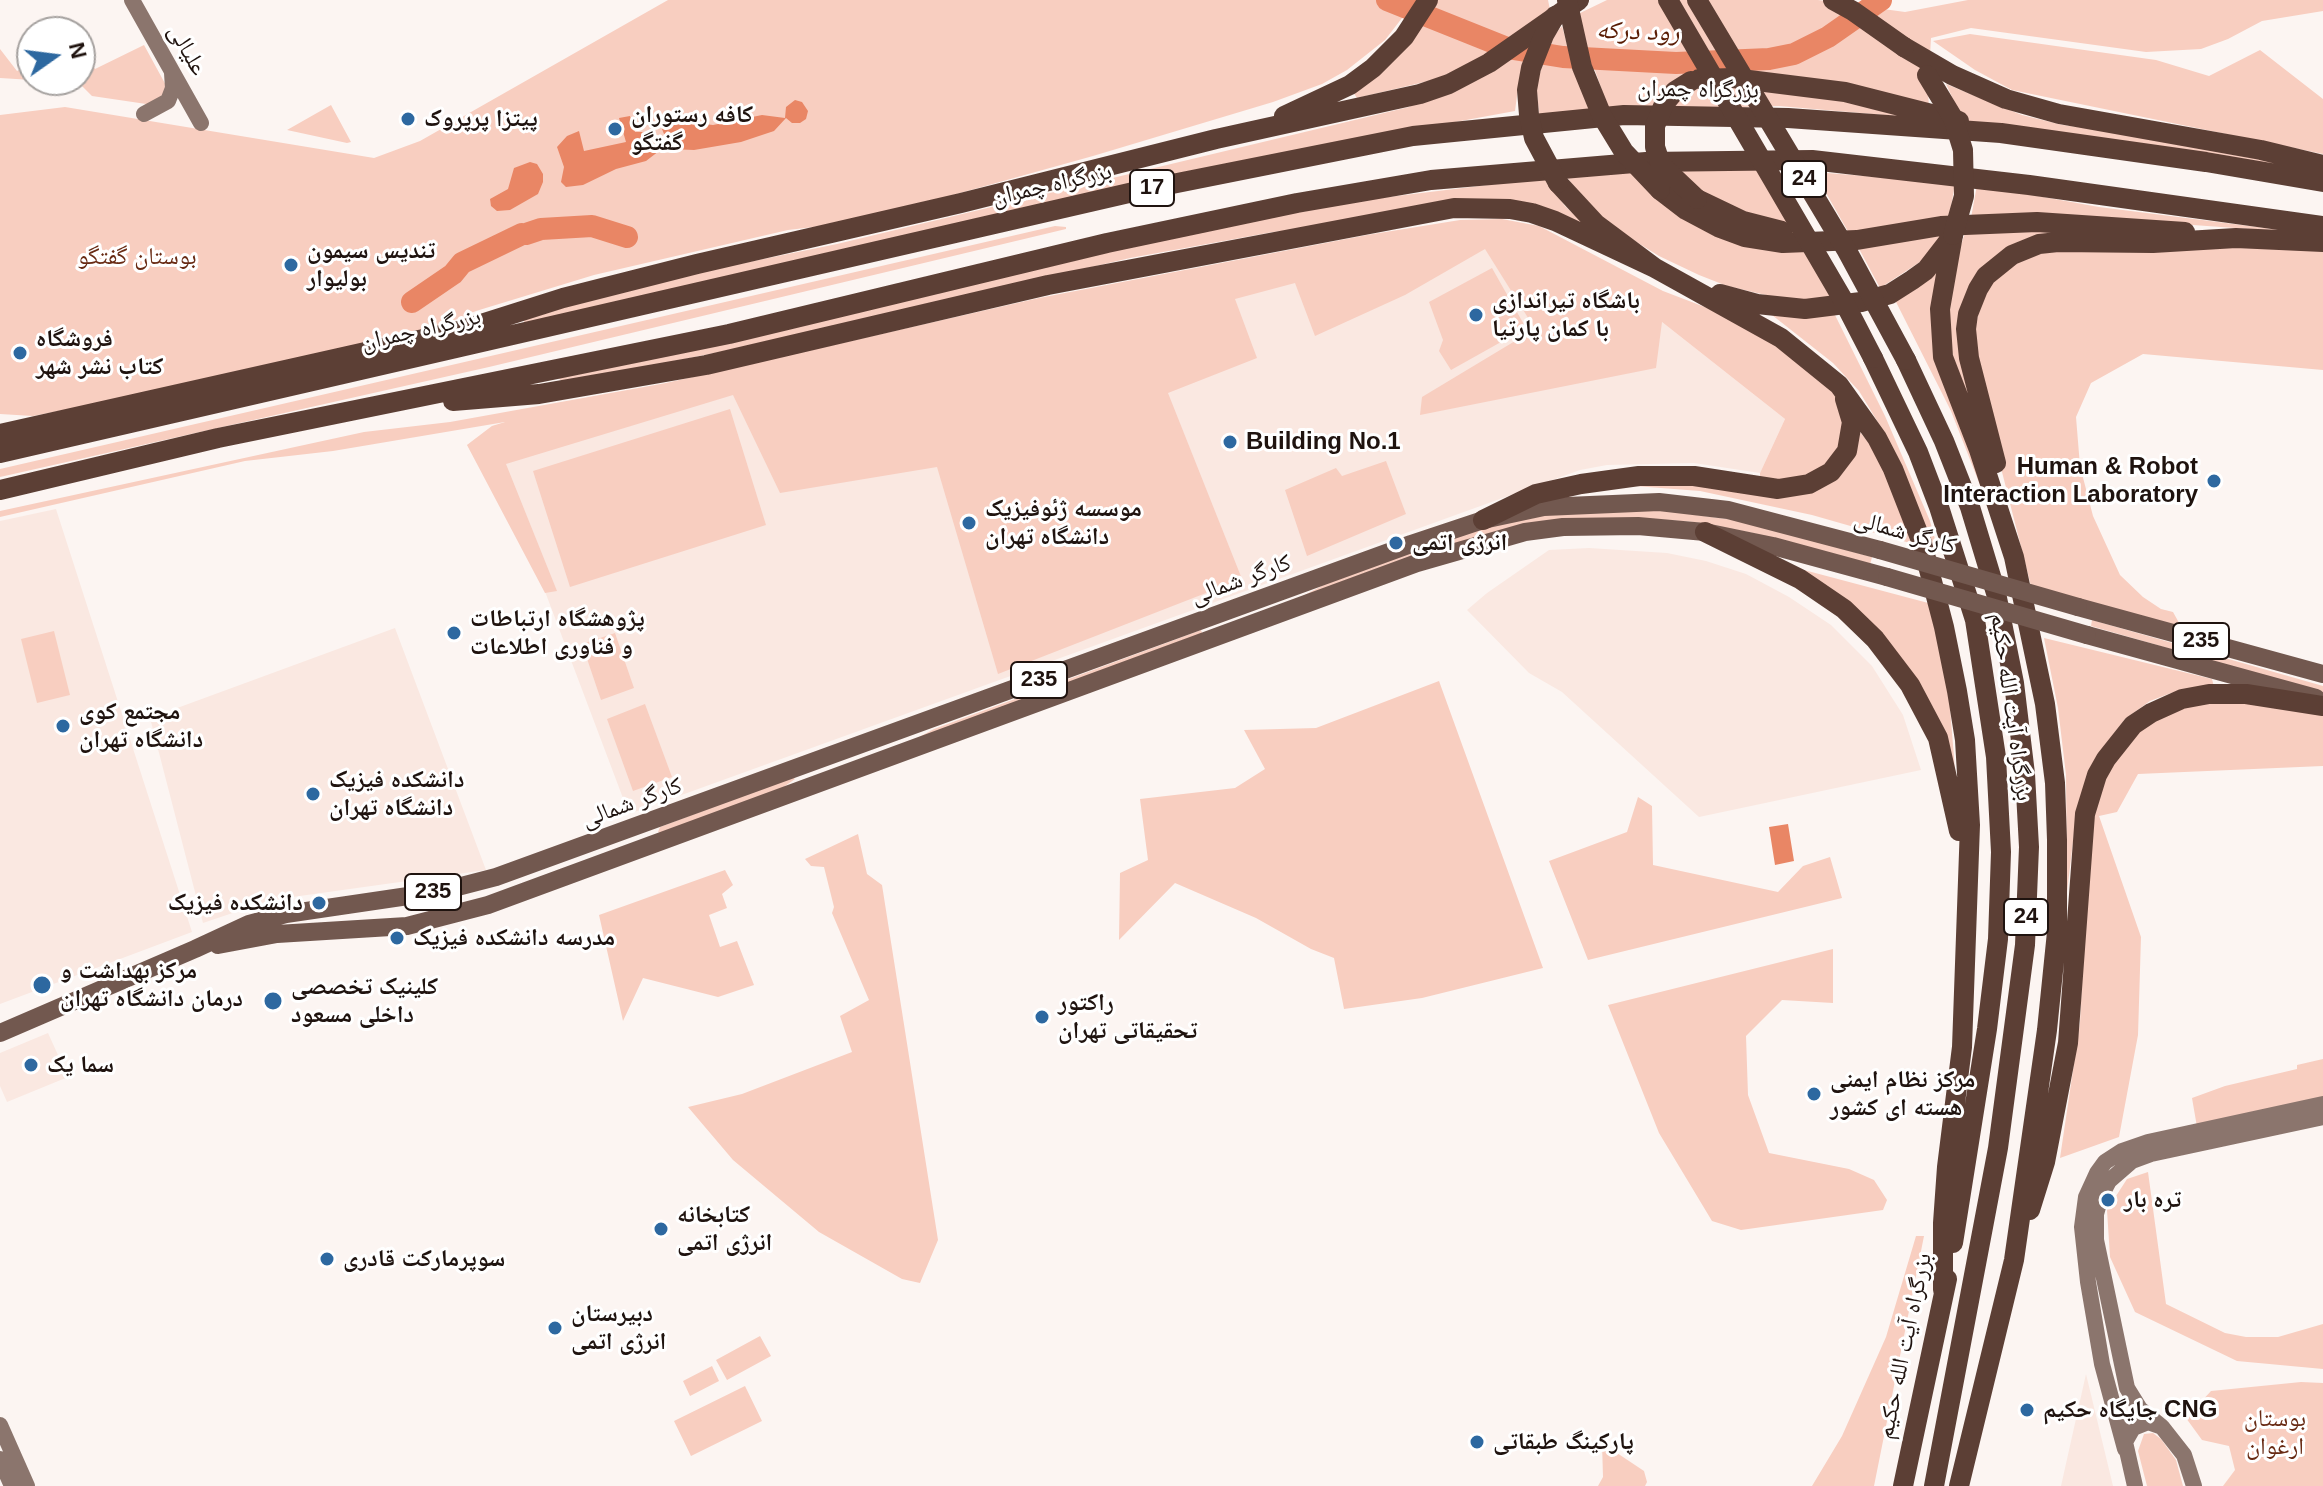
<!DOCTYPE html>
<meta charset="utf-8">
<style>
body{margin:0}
#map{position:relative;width:2323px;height:1486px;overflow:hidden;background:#fcf5f2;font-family:Arial,sans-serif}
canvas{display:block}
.north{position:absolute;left:16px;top:16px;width:80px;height:80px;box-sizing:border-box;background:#fff;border:2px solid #a5a19f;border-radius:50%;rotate:76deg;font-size:22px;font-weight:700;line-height:32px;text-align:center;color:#1f130f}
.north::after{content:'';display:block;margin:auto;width:28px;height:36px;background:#2d68a0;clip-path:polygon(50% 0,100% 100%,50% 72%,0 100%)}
</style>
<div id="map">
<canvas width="2323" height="1486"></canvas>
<div class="north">N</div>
</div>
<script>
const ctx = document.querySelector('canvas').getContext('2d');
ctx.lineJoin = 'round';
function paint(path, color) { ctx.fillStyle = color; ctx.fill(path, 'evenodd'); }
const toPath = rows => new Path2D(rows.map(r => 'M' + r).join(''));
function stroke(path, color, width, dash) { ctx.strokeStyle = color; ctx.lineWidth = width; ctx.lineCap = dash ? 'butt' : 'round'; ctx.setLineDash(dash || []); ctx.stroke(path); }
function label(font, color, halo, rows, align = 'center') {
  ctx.font = font + ' Arial,"Noto Naskh Arabic",sans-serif'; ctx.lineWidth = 6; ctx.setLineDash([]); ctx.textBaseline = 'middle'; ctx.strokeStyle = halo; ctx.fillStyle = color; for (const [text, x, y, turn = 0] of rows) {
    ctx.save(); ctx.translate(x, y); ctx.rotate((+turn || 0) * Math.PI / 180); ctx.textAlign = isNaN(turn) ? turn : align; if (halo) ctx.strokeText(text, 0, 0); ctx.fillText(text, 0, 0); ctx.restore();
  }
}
const built = toPath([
 [1461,229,1662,322,1785,419,1760,473,1694,463,1607,465,1580,470,629,814,535,565,467,445,492,426,1047,306],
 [56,509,192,932,0,1004,0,521],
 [1589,548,1667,553,1706,561,1746,574,1789,597,1831,625,1872,666,1903,715,1921,770,1699,817,1562,692,1529,673,1467,610,1487,593,1549,550],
 [395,628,486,870,271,900,203,923,150,718],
 [48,1033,68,1077,7,1102,0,1086,0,1053],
 [2086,1374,2113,1486,2061,1486]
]);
const green = toPath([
 [668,0,1416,0,1385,40,1347,70,1322,84,1273,102,1093,156,856,222,788,230,594,275,476,311,429,331,157,392,33,416,0,414,0,115,65,107,374,158,420,141],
 [1433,0,1548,0,1550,10,1477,60,1437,79,1357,98,1353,92],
 [1607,0,1818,0,1905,12,1968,0,2323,0,2323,11,2262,21,2228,39,2201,49,2146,52,1971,28,1931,38,1928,93,1930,119,1779,106,1609,111,1576,15],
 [1562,26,1572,62,1594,115,1540,123,1536,83,1553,37],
 [1970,34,2156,60,2209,76,2260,50,2323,99,2323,154,2012,90,1975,70,1933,41],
 [1538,35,1518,88,1515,111,1189,171,525,323,522,318,680,276,837,244,1409,107],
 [80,41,95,69,144,45,168,89,153,105,92,96,80,84,33,80,80,80],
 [0,49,17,71,32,64,32,80,0,78],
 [1946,84,2022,115,2063,125,2163,138,2323,172,1966,127],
 [331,105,351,142,347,143,287,130],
 [1755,166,1798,239,1650,170],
 [1629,169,1805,251,1833,301,1783,299,1727,286,1699,275,1659,256,1614,228,1584,200,1566,176],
 [1814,172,1955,183,1949,219,1850,235],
 [1545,178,1565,206,1604,242,1534,208,1273,232,1130,258,795,337,564,383,556,376,1228,225,1372,199],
 [1977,185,2099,207,2305,233,2193,225,1971,218],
 [1502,219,1539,226,1663,291,1723,314,1793,353,1827,383,1838,399,1847,420,1837,459,1798,480,1760,480,1760,473,1785,419,1662,322,1656,368,1420,415,1422,397,1535,329,1485,249,1405,295,1315,336,1295,283,1235,299,1257,358,1168,393,1242,579,998,674,937,467,780,493,733,395,506,464,557,591,545,593,467,445,492,426,505,422,333,451,245,461,0,517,0,511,364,432,450,422,666,383,1039,298,1367,235,1460,220],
 [1055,226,1066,227,1066,229,489,367,0,477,0,469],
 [1966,230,2123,234,2048,238,1969,294,1988,439,1954,375,1946,313,1957,257],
 [1943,233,1923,260,1880,288,1857,245],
 [2187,246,2323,250,2323,370,2143,354,2091,383,2076,417,2080,466,2093,516,2120,575,2143,597,2161,609,2173,612,2183,630,2031,586,1971,350,1983,288,2024,253],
 [1492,268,1526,328,1451,370,1439,351,1443,340,1429,302],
 [1937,272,1969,442,1987,503,1951,411,1895,300],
 [1772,315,1835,315,1885,416,1930,521,1938,550,1931,556,1882,429,1859,391,1833,363],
 [730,409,766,525,570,587,533,471],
 [1855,426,1874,449,1917,545,1812,515,1700,491,1635,486,1634,481,1807,489],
 [1386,461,1406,514,1307,556,1285,490,1336,468,1342,476],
 [1651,509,1742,521,1872,557,1870,565,1753,533,1694,522,1638,518,1582,519,1297,599,1335,579,1466,532,1545,515],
 [1804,570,1932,604,1949,695,1955,770,1938,725],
 [2092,620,2323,686,2323,693,2091,626],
 [1201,630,1204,638,910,742,934,729],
 [54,631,70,695,37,703,21,639],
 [615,633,634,688,601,700,582,644],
 [2044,638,2212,679,2214,687,2171,693,2150,701,2125,719,2113,735,2075,825,2067,892,2066,775,2058,708],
 [1439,681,1543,968,1422,998,1344,1009,1334,958,1311,949,1256,918,1175,883,1119,940,1120,873,1148,860,1140,799,1235,788,1265,769,1244,730,1316,728],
 [2212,698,2323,714,2323,766,2138,774,2117,812,2099,816,2141,937,2138,1035,2119,1137,2060,1158,2080,1023,2087,870,2093,802,2116,758,2139,730,2164,711],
 [645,704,672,777,633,791,607,719],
 [792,777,795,779,778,791,663,834,658,832,660,827],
 [1638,797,1652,806,1653,865,1778,892,1803,866,1830,857,1842,898,1588,960,1549,861,1627,832],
 [858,834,867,874,882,885,938,1240,920,1283,902,1279,819,1232,733,1160,688,1107,742,1094,852,1052,840,1016,869,1000,832,913,834,907,824,867,811,866,805,859],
 [725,870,733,885,722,894,727,908,709,915,720,947,737,941,754,985,718,997,643,978,623,1021,599,915],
 [1833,949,1833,1003,1782,1000,1746,1036,1748,1095,1769,1153,1849,1169,1874,1180,1887,1200,1883,1210,1741,1230,1712,1221,1659,1133,1608,1005],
 [2323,1059,2323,1099,2197,1127,2192,1098,2225,1086,2297,1069,2297,1065],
 [2148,1172,2166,1304,2225,1333,2246,1337,2278,1337,2323,1324,2323,1369,2237,1361,2135,1312,2110,1257,2107,1210,2127,1179],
 [1916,1236,1924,1236,1874,1486,1812,1486,1842,1436,1886,1337],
 [760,1336,771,1356,727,1380,716,1360],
 [712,1366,719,1381,690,1396,683,1381],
 [2301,1382,2323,1383,2323,1486,2223,1486,2235,1470,2229,1446,2202,1440,2186,1418,2211,1391],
 [745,1386,762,1421,691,1456,674,1421],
 [2153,1433,2161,1439,2176,1460,2183,1486,2147,1486,2138,1451,2144,1434],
 [1602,1443,1644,1471,1647,1482,1645,1486,1598,1486,1603,1477]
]);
const water = toPath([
 [795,100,802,102,808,111,806,119,800,123,792,123,786,118,774,131,741,142,694,150,670,149,659,151,646,161,616,169,583,185,566,187,561,182,564,167,557,147,567,136,579,131,584,151,626,142,619,118,630,116,635,132,646,132,654,145,657,146,666,139,662,129,663,124,670,120,713,125,762,115,785,118,786,107],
 [530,162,537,164,543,174,543,182,538,194,510,210,497,211,491,206,490,199,508,189,514,168],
 [1788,824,1794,861,1775,865,1769,827]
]);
const river = toPath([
 [1387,0,1507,48,1563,57,1676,63,1769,59,1794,54,1828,37,1881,0],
 [526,234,541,229,592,226,627,237],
 [412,302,453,274,462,263,522,234]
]);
const secondary = toPath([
 [132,0,201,123],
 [144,114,168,101,173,88,172,73],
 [0,1425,27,1486],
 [2162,1427,2140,1409,2127,1388,2096,1240,2096,1214,2101,1196,2109,1181,2132,1161,2151,1154,2323,1117],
 [2125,1449,2102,1364,2088,1282,2082,1227,2086,1197,2097,1173,2105,1162,2122,1151,2148,1142,2323,1104],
 [0,1459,12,1486],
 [2135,1486,2125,1442,2133,1428,2148,1422,2162,1427,2184,1455,2194,1486]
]);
const primary = toPath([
 [2078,607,2323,674],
 [2087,635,2316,698],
 [218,945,277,934,407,926,488,905,1417,563,1525,532,1563,527,1638,526,1705,532,1773,546,1887,577],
 [0,1033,195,949,249,924,286,914,442,891,496,877,1411,544,1483,520,1544,507,1659,502,1728,510,1880,550]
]);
const highway = toPath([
 [1904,47,1952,75,2006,99,2059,114,2261,150,2323,165],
 [1699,79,1733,78,1845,92,1959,121],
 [1284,116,1350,85,1373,68,1404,37,1428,0],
 [1558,183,1596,224,1655,268,1781,338,1839,385,1877,438,1893,469,1922,543,1944,627,1957,691,1965,740,1970,825,1962,1047,1947,1167,1943,1223,1943,1290],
 [1660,190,1686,210,1718,227,1745,237,1783,243,1857,240,1941,226,2037,222,2185,232],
 [1697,199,1743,221,1782,231],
 [1953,235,1940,309,1943,357,1979,450,2014,557,2045,704,2055,783,2057,840,2057,932,2047,1030,2014,1260,1959,1486],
 [1720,294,1757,304,1805,309,1861,302,1890,294,1912,280,1926,270,1950,239],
 [1873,358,1918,452,1939,507,1975,620,1996,757,2001,852,1998,939,1987,1029,1953,1243],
 [1906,360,1944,441,1970,507,1996,593,2014,683,2025,774,2029,847,2025,945,1998,1148,1934,1486],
 [453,401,539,394,706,365,1048,285,1454,208,1510,209,1532,213,1555,221,1655,268],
 [0,434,459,331,563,298,697,264,961,203,1216,139,1420,94,1449,84,1489,63,1579,0],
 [0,453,1142,190,1413,136,1624,115,1788,118,2001,133,2206,162,2323,182],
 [1996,463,1969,358,1966,329,1968,314,1978,289,1986,276,2012,255,2039,244,2058,242,2153,243,2236,238,2323,242],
 [0,490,218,438,729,334,1107,243,1297,203,1431,180,1646,162,1812,160,2029,185,2323,226],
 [1483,520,1536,494,1581,484,1639,476,1694,476,1778,489,1809,484,1831,472,1847,451,1852,422,1845,399],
 [1705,532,1800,579,1844,609,1875,639,1910,685,1938,738,1959,831],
 [2030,1210,2045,1162,2068,1043,2085,814,2097,775,2106,759,2133,725,2151,713,2182,699,2209,694,2246,694,2323,706],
 [1903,1486,1947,1279]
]);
const primaryBridge = toPath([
 [1880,550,2078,607],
 [1887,577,2087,635]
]);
const highwayBridge = toPath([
 [1567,0,1582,67,1602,116,1624,152,1660,190],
 [1668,0,1842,298,1873,358],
 [1697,0,1846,249,1906,360],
 [1833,0,1853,11,1904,47],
 [1555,16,1544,35,1531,68,1527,90,1529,115,1534,138,1558,183],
 [1927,75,1953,118,1963,150,1964,196,1953,235],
 [1691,81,1675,91,1664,104,1655,126,1655,147,1661,165,1697,199]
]);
const markers = [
 [408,119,8,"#2d68a0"],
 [615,129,8,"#2d68a0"],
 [291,265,8,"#2d68a0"],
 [1476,315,8,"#2d68a0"],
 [20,353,8,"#2d68a0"],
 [1230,442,8,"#2d68a0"],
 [2214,481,8,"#2d68a0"],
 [969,523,8,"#2d68a0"],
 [1396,543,8,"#2d68a0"],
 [454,633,8,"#2d68a0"],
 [63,726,8,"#2d68a0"],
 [313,794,8,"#2d68a0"],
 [319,903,8,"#2d68a0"],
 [397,938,8,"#2d68a0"],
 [42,985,10,"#2d68a0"],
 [273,1001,10,"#2d68a0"],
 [1042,1017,8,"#2d68a0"],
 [31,1065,8,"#2d68a0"],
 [1814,1094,8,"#2d68a0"],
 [2108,1200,8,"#2d68a0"],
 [661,1229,8,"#2d68a0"],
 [327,1259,8,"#2d68a0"],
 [555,1328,8,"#2d68a0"],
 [2027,1410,8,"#2d68a0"],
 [1477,1442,8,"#2d68a0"]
];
const shields = [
 [1804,179,44],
 [1152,188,44],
 [2201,641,56],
 [1039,680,56],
 [433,892,56],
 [2026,917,44]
];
const shieldNames = [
 ["24",1804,179],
 ["17",1152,188],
 ["235",2201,641],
 ["235",1039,680],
 ["235",433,892],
 ["24",2026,917]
];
const streetNames = [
 ["علیالی",187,50,61],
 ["بزرگراه چمران",1698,90,1],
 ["بزرگراه چمران",1052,185,-13],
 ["بزرگراه چمران",421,330,-13],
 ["کارگر شمالی",1905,533,16],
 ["کارگر شمالی",1241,580,-20],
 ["بزرگراه آیت الله حکیم",2011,707,82],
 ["کارگر شمالی",632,803,-20],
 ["بزرگراه آیت الله حکیم",1905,1346,-78]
];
const poiNames = [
 ["کافه رستوران",631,115],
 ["گفتگو",631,143],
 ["پیتزا پرپروک",424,119],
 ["تندیس سیمون",307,251],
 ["بولیوار",307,279],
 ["باشگاه تیراندازی",1492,301],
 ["با کمان پارتیا",1492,329],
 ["فروشگاه",36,339],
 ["کتاب نشر شهر",36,367],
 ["Building No.1",1246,442],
 ["Human & Robot",2198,467,"right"],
 ["Interaction Laboratory",2198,495,"right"],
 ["موسسه ژئوفیزیک",985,509],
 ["دانشگاه تهران",985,537],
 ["انرژی اتمی",1412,543],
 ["پژوهشگاه ارتباطات",470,619],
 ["و فناوری اطلاعات",470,647],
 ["مجتمع کوی",79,712],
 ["دانشگاه تهران",79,740],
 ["دانشکده فیزیک",329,780],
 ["دانشگاه تهران",329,808],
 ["دانشکده فیزیک",303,903,"right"],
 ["مدرسه دانشکده فیزیک",413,938],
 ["مرکز بهداشت و",60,971],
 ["درمان دانشگاه تهران",60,999],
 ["کلینیک تخصصی",291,987],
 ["داخلی مسعود",291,1015],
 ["راکتور",1058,1003],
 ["تحقیقاتی تهران",1058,1031],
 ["سما یک",47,1065],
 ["مرکز نظام ایمنی",1830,1080],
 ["هسته ای کشور",1830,1108],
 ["تره بار",2124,1200],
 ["کتابخانه",677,1215],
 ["انرژی اتمی",677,1243],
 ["سوپرمارکت قادری",343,1259],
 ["دبیرستان",571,1314],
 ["انرژی اتمی",571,1342],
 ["جایگاه حکیم CNG",2043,1410],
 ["پارکینگ طبقاتی",1493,1442]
];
const parkNames = [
 ["بوستان گفتگو",137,257],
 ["بوستان",2275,1419],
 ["ارغوان",2275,1447]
];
const waterNames = [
 ["رود درکه",1638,32,2]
];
paint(built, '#fae8e1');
paint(green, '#f8cec0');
paint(water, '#e98665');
stroke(river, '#e98665', 22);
stroke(secondary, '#8b756d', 16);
stroke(primary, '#72584f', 18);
stroke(highway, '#5c3f35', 20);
stroke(primaryBridge, '#72584f', 18);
stroke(highwayBridge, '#5c3f35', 20);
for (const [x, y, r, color] of markers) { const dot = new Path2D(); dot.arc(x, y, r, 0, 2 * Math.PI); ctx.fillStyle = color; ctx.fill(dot); stroke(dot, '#fff', 3); }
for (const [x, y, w] of shields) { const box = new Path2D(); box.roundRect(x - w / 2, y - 18, w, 36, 6); ctx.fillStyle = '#fff'; ctx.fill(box); stroke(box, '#1f130f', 2); }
label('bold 22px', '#1f130f', null, shieldNames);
label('24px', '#1f130f', '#fff', streetNames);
label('bold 24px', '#1f130f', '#fff', poiNames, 'left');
label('24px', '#682a13', '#fff', parkNames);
label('italic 26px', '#591c04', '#fff', waterNames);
</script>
